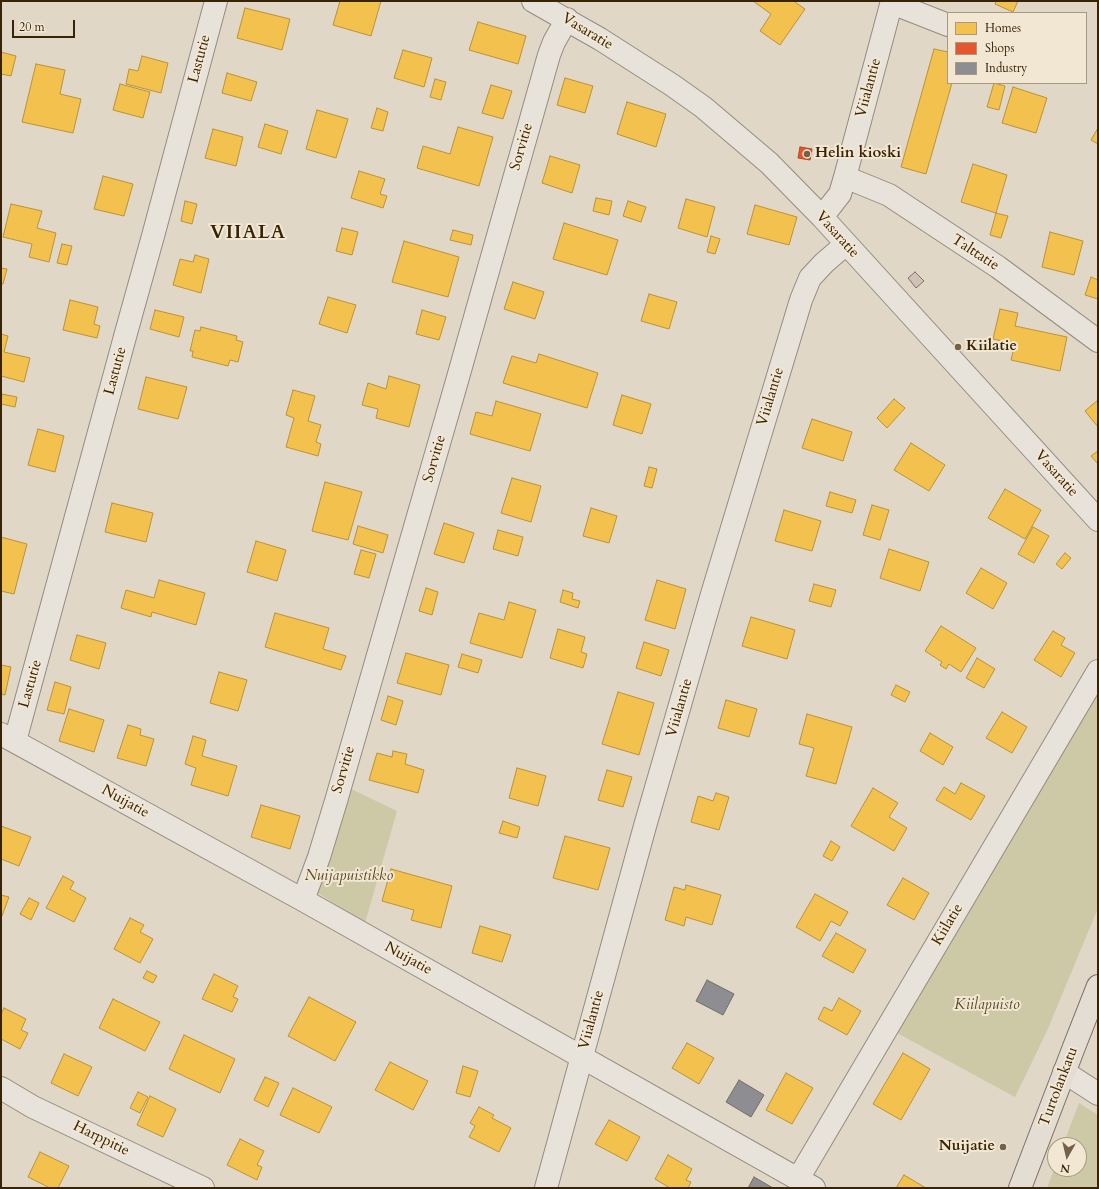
<!DOCTYPE html>
<style>
body{margin:0}
#map{position:relative;width:1099px;height:1189px;overflow:hidden;background:#e0d7c6;font-family:Cardo,serif}
canvas{display:block}
.frame{position:absolute;inset:0;border:2px solid #382306;pointer-events:none}
.legend{position:absolute;left:947px;top:12px;width:140px;height:72px;box-sizing:border-box;background:#f2e7d3;border:1px solid #a89981;margin:0;padding:5px 7px;list-style:none;font-size:12px;color:#382306}
.legend li{display:flex;align-items:center;gap:8px;height:20px}
.legend b{width:20px;border:1px solid #a89981}
.north{position:absolute;left:1047px;top:1137px;width:40px;height:40px;box-sizing:border-box;background:#f2e7d3;border:1px solid #a89981;border-radius:50%;rotate:188deg;font-size:11px;font-weight:700;line-height:16px;text-align:center;color:#382306}
.north::after{content:'';display:block;margin:auto;width:14px;height:18px;background:#736249;clip-path:polygon(50% 0,100% 100%,50% 72%,0 100%)}
.scale{position:absolute;left:12px;top:20px;width:63px;height:18px;box-sizing:border-box;border:2px solid #382306;border-top:0;padding-left:5px;font-size:12px;line-height:14px;white-space:nowrap;color:#382306;-webkit-text-stroke:3px #f2e7d3;paint-order:stroke}
</style>
<div id="map">
<canvas width="1099" height="1189"></canvas>
<div class="frame"></div>
<ul class="legend">
<li><b style="height:11px;background:#f2c14e"></b>Homes</li>
<li><b style="height:11px;background:#e4572e"></b>Shops</li>
<li><b style="height:11px;background:#8d8d92"></b>Industry</li>
</ul>
<div class="north">N</div>
<div class="scale">20 m</div>
</div>
<script>
const ctx = document.querySelector('canvas').getContext('2d');
ctx.lineJoin = 'round';
function paint(path, color) { ctx.fillStyle = color; ctx.fill(path, 'evenodd'); }
const toPath = rows => new Path2D(rows.map(r => 'M' + r).join(''));
function stroke(path, color, width, dash) { ctx.strokeStyle = color; ctx.lineWidth = width; ctx.lineCap = dash ? 'butt' : 'round'; ctx.setLineDash(dash || []); ctx.stroke(path); }
function label(font, color, halo, rows, align = 'center') {
  ctx.font = font + ' Cardo,serif'; ctx.lineWidth = 4; ctx.setLineDash([]); ctx.textBaseline = 'middle'; ctx.strokeStyle = halo; ctx.fillStyle = color; for (const [text, x, y, turn = 0] of rows) {
    ctx.save(); ctx.translate(x, y); ctx.rotate((+turn || 0) * Math.PI / 180); ctx.textAlign = isNaN(turn) ? turn : align; if (halo) ctx.strokeText(text, 0, 0); ctx.fillText(text, 0, 0); ctx.restore();
  }
}
const green = toPath([
 [1098,691,1098,908,1047,1031,1015,1097,897,1033],
 [347,787,397,811,365,923,316,892],
 [1079,1103,1098,1115,1098,1188,1047,1188,1055,1167,1055,1169,1079,1169,1079,1145,1063,1145]
]);
const homes = toPath([
 [340,1,381,1,371,36,333,25,340,1],
 [753,1,796,1,795,2,805,9,780,45,760,31,771,14,753,1],
 [996,1,1018,1,1013,12,995,4,996,1],
 [245,8,290,19,282,50,237,38,245,8],
 [478,22,526,36,518,64,469,50,478,22],
 [934,49,948,52,948,83,952,83,926,174,901,167,934,49],
 [403,50,432,58,424,87,394,78,403,50],
 [1,52,16,56,11,76,1,74,1,52],
 [142,56,168,63,161,93,126,84,129,69,138,71,142,56],
 [36,64,65,70,60,94,81,99,73,133,22,122,36,64],
 [227,73,257,82,251,101,222,93,227,73],
 [565,78,593,86,585,113,557,105,565,78],
 [435,79,446,82,441,100,430,97,435,79],
 [994,83,1005,86,999,110,987,107,994,83],
 [120,84,150,92,143,118,113,110,120,84],
 [491,85,512,91,503,119,482,113,491,85],
 [1013,87,1047,98,1036,133,1002,123,1013,87],
 [627,102,666,114,656,147,617,134,627,102],
 [377,108,388,112,383,131,371,128,377,108],
 [317,110,348,119,336,158,306,149,317,110],
 [265,124,288,131,281,154,258,147,265,124],
 [458,127,493,137,479,186,417,168,423,146,450,154,458,127],
 [1098,128,1098,144,1091,140,1098,128],
 [213,129,243,137,236,166,205,158,213,129],
 [550,156,580,165,572,193,542,183,550,156],
 [973,164,1007,175,996,213,961,202,973,164],
 [359,171,385,179,380,194,387,196,383,208,351,198,359,171],
 [103,176,133,184,124,216,94,209,103,176],
 [596,198,612,201,609,215,593,211,596,198],
 [686,199,715,207,707,237,678,228,686,199],
 [185,201,197,204,192,224,181,221,185,201],
 [628,201,646,207,641,222,623,216,628,201],
 [11,204,42,211,37,228,56,233,49,262,29,257,32,244,3,237,11,204],
 [755,205,797,217,789,245,747,234,755,205],
 [996,213,1008,216,1001,238,990,235,996,213],
 [564,223,618,240,607,275,553,259,564,223],
 [342,228,358,232,352,255,336,251,342,228],
 [453,230,473,235,471,245,450,240,453,230],
 [1050,232,1083,241,1074,275,1042,267,1050,232],
 [711,236,720,239,715,254,707,252,711,236],
 [404,241,459,257,448,297,392,282,404,241],
 [62,244,72,246,67,265,57,263,62,244],
 [195,255,209,259,201,293,173,285,180,259,193,262,195,255],
 [1,268,7,269,3,284,1,284,1,268],
 [1091,277,1098,280,1098,299,1085,295,1091,277],
 [513,282,544,292,535,319,504,309,513,282],
 [649,294,677,302,669,329,641,321,649,294],
 [328,297,356,305,347,333,319,324,328,297],
 [70,300,98,307,94,324,100,326,97,338,63,330,70,300],
 [1000,309,1018,313,1015,326,1067,337,1060,371,1011,360,1015,344,993,339,1000,309],
 [155,310,184,317,179,337,150,329,155,310],
 [422,310,446,317,439,340,416,334,422,310],
 [201,327,237,336,236,340,243,342,238,362,230,360,228,366,192,357,193,351,190,351,195,330,200,331,201,327],
 [1,334,8,336,4,352,30,358,24,382,1,376,1,334],
 [539,354,598,373,587,408,503,383,512,356,536,363,539,354],
 [389,376,420,385,409,427,376,418,378,409,362,405,368,383,386,389,389,376],
 [146,377,187,387,178,419,138,409,146,377],
 [293,390,315,396,308,421,321,425,316,442,321,444,318,456,286,447,294,418,286,415,293,390],
 [2,394,17,397,15,407,1,404,2,394],
 [622,395,651,404,642,434,613,425,622,395],
 [894,399,905,408,887,428,877,418,894,399],
 [1098,400,1098,427,1085,411,1098,400],
 [496,401,541,414,530,451,470,434,476,412,492,416,496,401],
 [812,419,852,432,843,461,802,448,812,419],
 [38,429,64,436,55,472,28,465,38,429],
 [911,443,945,465,929,491,894,470,911,443],
 [1098,451,1098,464,1091,456,1098,451],
 [649,467,657,469,652,488,644,486,649,467],
 [512,478,541,486,531,522,501,513,512,478],
 [325,482,362,492,348,540,312,531,325,482],
 [1005,489,1041,510,1025,539,988,518,1005,489],
 [830,492,856,500,852,513,826,506,830,492],
 [112,503,153,513,146,542,105,532,112,503],
 [872,505,889,510,880,540,863,535,872,505],
 [591,508,617,516,609,543,583,536,591,508],
 [784,510,821,521,812,551,775,541,784,510],
 [444,523,474,533,464,563,434,554,444,523],
 [358,526,388,535,383,553,353,544,358,526],
 [1033,527,1049,536,1034,563,1018,554,1033,527],
 [498,530,523,537,518,556,493,549,498,530],
 [1,537,27,544,14,594,1,591,1,537],
 [256,541,286,550,277,581,247,572,256,541],
 [889,549,929,562,920,591,880,578,889,549],
 [361,550,376,554,369,578,354,574,361,550],
 [1065,553,1071,558,1062,569,1056,564,1065,553],
 [981,568,1007,583,993,609,966,593,981,568],
 [159,580,205,593,196,625,152,612,151,617,121,608,126,590,154,598,159,580],
 [657,580,686,589,675,629,645,620,657,580],
 [814,584,836,590,831,607,809,601,814,584],
 [426,588,438,592,432,615,419,611,426,588],
 [563,590,573,593,572,599,580,601,578,608,560,602,563,590],
 [509,602,536,610,522,658,470,643,479,613,504,620,509,602],
 [275,613,329,628,323,649,346,656,341,670,265,647,275,613],
 [751,617,795,630,787,659,742,646,751,617],
 [941,626,976,648,961,672,949,664,946,669,940,665,942,662,925,651,941,626],
 [558,629,585,637,581,652,587,654,583,668,550,658,558,629],
 [1053,631,1065,638,1061,645,1075,653,1061,677,1034,660,1053,631],
 [77,635,106,643,99,669,70,660,77,635],
 [644,642,669,650,661,676,636,668,644,642],
 [406,653,449,665,441,695,397,683,406,653],
 [462,654,482,660,478,673,458,667,462,654],
 [977,658,995,669,984,688,966,678,977,658],
 [1,665,11,667,5,695,1,694,1,665],
 [219,672,247,680,238,711,210,703,219,672],
 [55,682,71,687,64,714,47,710,55,682],
 [896,685,910,692,905,702,891,695,896,685],
 [618,692,654,703,639,755,602,744,618,692],
 [388,696,403,701,396,725,381,720,388,696],
 [726,700,757,709,749,737,718,728,726,700],
 [69,709,104,720,94,752,59,741,69,709],
 [1002,712,1027,727,1012,753,986,738,1002,712],
 [807,714,852,727,836,784,806,776,814,748,799,744,807,714],
 [128,725,141,729,140,735,154,739,146,766,117,758,128,725],
 [930,733,953,747,943,765,920,751,930,733],
 [193,736,206,740,202,756,237,766,228,796,191,785,196,768,185,764,193,736],
 [393,751,407,754,405,764,424,770,418,793,369,780,377,753,392,757,393,751],
 [517,768,546,776,538,806,509,798,517,768],
 [607,770,632,777,623,807,598,800,607,770],
 [961,783,985,796,971,820,936,800,944,787,955,794,961,783],
 [873,788,898,803,889,817,907,828,894,851,851,826,873,788],
 [716,793,729,797,719,830,691,822,698,796,713,801,716,793],
 [261,805,300,816,290,849,251,837,261,805],
 [503,821,520,827,517,838,499,833,503,821],
 [1,826,31,837,19,866,1,859,1,826],
 [565,836,610,848,598,890,553,878,565,836],
 [831,841,840,847,832,861,823,856,831,841],
 [391,869,452,886,441,928,411,920,414,910,382,901,391,869],
 [63,876,74,882,70,889,86,898,74,922,46,908,63,876],
 [903,878,929,893,914,920,887,905,903,878],
 [686,885,721,895,712,925,686,917,684,926,665,920,674,887,685,890,686,885],
 [815,894,848,912,840,926,831,921,820,941,796,927,815,894],
 [1,895,9,897,2,916,1,915,1,895],
 [29,898,39,903,31,920,20,914,29,898],
 [130,918,144,925,140,932,153,939,140,963,114,949,130,918],
 [480,926,511,935,502,962,472,953,480,926],
 [836,933,866,950,853,973,822,956,836,933],
 [147,971,157,976,153,983,143,978,147,971],
 [214,974,238,986,233,997,238,999,232,1012,202,999,214,974],
 [309,997,356,1022,335,1061,288,1036,309,997],
 [839,998,861,1011,847,1035,818,1019,824,1007,832,1011,839,998],
 [113,999,160,1022,145,1051,99,1028,113,999],
 [4,1008,26,1019,21,1030,28,1033,20,1049,1,1039,1,1014,4,1008],
 [184,1035,235,1059,220,1093,169,1069,184,1035],
 [687,1043,714,1058,699,1084,672,1068,687,1043],
 [903,1053,930,1069,901,1120,873,1104,903,1053],
 [64,1054,92,1067,78,1096,51,1083,64,1054],
 [390,1062,428,1081,413,1110,375,1090,390,1062],
 [463,1066,478,1071,470,1097,456,1093,463,1066],
 [786,1073,813,1088,792,1124,766,1110,786,1073],
 [265,1077,279,1083,268,1107,254,1100,265,1077],
 [293,1088,332,1107,319,1133,280,1115,293,1088],
 [138,1092,148,1097,140,1113,130,1108,138,1092],
 [150,1096,176,1109,163,1137,137,1125,150,1096],
 [479,1107,494,1115,492,1118,511,1128,499,1152,469,1137,475,1126,470,1123,479,1107],
 [609,1120,640,1137,627,1161,595,1144,609,1120],
 [240,1139,264,1151,257,1165,262,1167,257,1180,227,1165,240,1139],
 [40,1152,69,1166,58,1188,50,1188,28,1177,40,1152],
 [668,1155,692,1169,686,1180,691,1182,688,1188,670,1188,655,1179,668,1155],
 [904,1175,926,1188,896,1188,904,1175]
]);
const shops = toPath([
 [800,147,812,149,810,160,798,158,800,147]
]);
const industry = toPath([
 [707,980,734,994,723,1015,696,1001,707,980],
 [739,1080,764,1095,751,1117,726,1102,739,1080],
 [754,1177,773,1188,748,1188,754,1177]
]);
const building = toPath([
 [915,272,924,281,916,288,908,278,915,272]
]);
const minor = toPath([
 [533,1,600,39,672,85,703,107,769,163,822,217,1098,520],
 [892,3,948,25],
 [845,177,889,195,998,267,1098,341],
 [822,217,840,194,845,177,892,1],
 [1,734,303,900,814,1188],
 [15,741,126,333,153,236,216,1],
 [303,900,319,857,336,801,457,381,549,55,554,42,567,19],
 [1064,1072,1098,1094],
 [1,1088,33,1107,203,1188],
 [798,1179,1098,671],
 [546,1188,645,826,712,594,801,300,810,278,824,263,846,244]
]);
const major = toPath([
 [1020,1188,1074,1047,1098,986]
]);
const markers = [
 [807,154,4,"#736249"],
 [958,347,4,"#736249"],
 [1003,1147,4,"#736249"]
];
const streetNames = [
 ["Vasaratie",587,32,31],
 ["Lastutie",200,59,-75],
 ["Viialantie",869,88,-75],
 ["Sorvitie",522,147,-74],
 ["Vasaratie",837,235,48],
 ["Talttatie",975,253,33],
 ["Lastutie",116,371,-75],
 ["Viialantie",771,397,-73],
 ["Sorvitie",435,459,-74],
 ["Vasaratie",1056,474,48],
 ["Lastutie",31,684,-74],
 ["Viialantie",680,708,-74],
 ["Sorvitie",344,770,-74],
 ["Nuijatie",125,802,29],
 ["Kiilatie",948,925,-59],
 ["Nuijatie",408,959,29],
 ["Viialantie",592,1020,-75],
 ["Turtolankatu",1059,1087,-69],
 ["Harppitie",101,1139,26]
];
const poiNames = [
 ["Helin kioski",815,154],
 ["Kiilatie",966,347],
 ["Nuijatie",995,1147,"right"]
];
const parkNames = [
 ["Nuijapuistikko",349,877],
 ["Kiilapuisto",987,1006]
];
const districtNames = [
 ["VIIALA",248,234]
];
paint(green, '#cdc9a6');
paint(homes, '#f2c14e');
stroke(homes, '#ba9238', 1);
paint(shops, '#e4572e');
stroke(shops, '#b04722', 1);
paint(industry, '#8d8d92');
stroke(industry, '#746d68', 1);
paint(building, '#d2c1b6');
stroke(building, '#7b7265', 1);
stroke(minor, '#948c7e', 24);
stroke(major, '#7b7265', 24);
stroke(minor, '#e7e2da', 22);
stroke(major, '#e3ddd4', 22);
for (const [x, y, r, color] of markers) { const dot = new Path2D(); dot.arc(x, y, r, 0, 2 * Math.PI); ctx.fillStyle = color; ctx.fill(dot); stroke(dot, '#f2e7d3', 1.5); }
label('15px', '#382306', '#f2e7d3', streetNames);
label('bold 15px', '#382306', '#f2e7d3', poiNames, 'left');
label('italic 15px', '#5a4a28', '#f2e7d3', parkNames);
ctx.letterSpacing = '1px';
label('bold 19px', '#382306', '#f2e7d3', districtNames);
ctx.letterSpacing = '0px';
</script>
